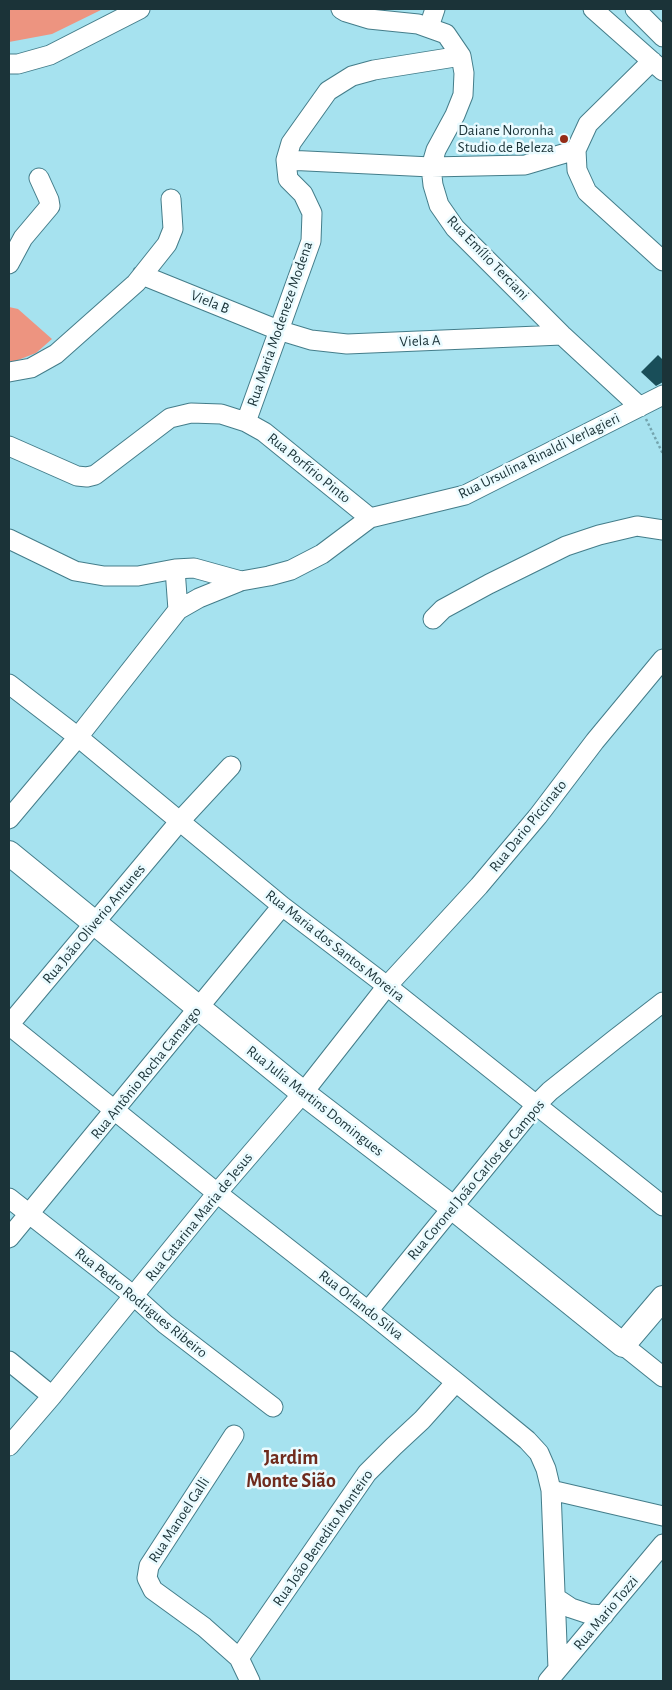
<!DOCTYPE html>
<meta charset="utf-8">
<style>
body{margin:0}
#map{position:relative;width:672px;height:1690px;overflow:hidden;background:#a6e2ef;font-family:"Alegreya Sans",sans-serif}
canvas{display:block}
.frame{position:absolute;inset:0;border:10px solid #1b3338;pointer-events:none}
</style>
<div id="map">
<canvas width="672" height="1690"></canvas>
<div class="frame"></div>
</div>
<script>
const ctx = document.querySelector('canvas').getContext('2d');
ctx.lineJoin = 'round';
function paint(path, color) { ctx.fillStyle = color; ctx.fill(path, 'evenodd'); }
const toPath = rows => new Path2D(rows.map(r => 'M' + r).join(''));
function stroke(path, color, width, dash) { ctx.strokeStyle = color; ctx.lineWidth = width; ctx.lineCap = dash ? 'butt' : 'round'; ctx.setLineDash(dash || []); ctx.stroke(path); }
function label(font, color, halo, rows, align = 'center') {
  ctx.font = font + ' "Alegreya Sans",sans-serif'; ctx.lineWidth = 5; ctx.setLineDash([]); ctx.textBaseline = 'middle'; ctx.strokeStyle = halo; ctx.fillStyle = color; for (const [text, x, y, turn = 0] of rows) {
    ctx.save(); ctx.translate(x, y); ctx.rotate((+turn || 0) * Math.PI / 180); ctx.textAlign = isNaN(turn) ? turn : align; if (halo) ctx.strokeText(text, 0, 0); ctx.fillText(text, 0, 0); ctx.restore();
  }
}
const green = toPath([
 [9,9,103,9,52,34,9,42],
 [9,307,18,309,52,339,36,353,13,362,9,361]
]);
const building = toPath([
 [658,355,663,360,663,382,656,386,641,372]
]);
const path = toPath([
 [646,419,663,454]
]);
const minor = toPath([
 [341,9,346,12,369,19,418,24,446,34,461,56,464,73,463,95,455,115,436,150,431,167,433,185,439,205,455,228,562,335,640,407],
 [593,9,663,71],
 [635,9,663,37],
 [429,27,435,9],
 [652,61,588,124,576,150,577,170,587,192,663,261],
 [9,64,18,64,50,55,140,9],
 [286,160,431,167,525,165,576,150],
 [9,264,23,238,50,206,49,200,39,178],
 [142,275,278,330,311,340,347,344,562,335],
 [9,372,31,368,56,354,136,283,167,244,173,229,171,199],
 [246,422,264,432,370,518],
 [9,446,77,476,87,477,95,475,170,418,191,413,221,414,246,422,311,241,312,213,303,194,288,179,286,160,291,143,328,91,352,76,374,70,461,56],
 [9,539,75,571,104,576,138,576,175,569],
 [178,610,175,569,194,568,241,581],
 [433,619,443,609,489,584,566,546,599,535,637,526,663,530],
 [9,684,78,737,282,906,387,986,663,1206],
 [9,819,78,737,178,610,199,598,241,581,269,576,291,570,322,554,370,518,465,495,663,395],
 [9,1025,217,1193,368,1311,456,1382,527,1440,539,1453,546,1469,551,1490,558,1669],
 [9,1025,179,822,231,766],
 [9,1198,134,1296,165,1324,273,1407],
 [9,1238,282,906],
 [368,1311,536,1105,550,1091,614,1040,663,1002],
 [623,1345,663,1377],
 [9,1361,52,1396],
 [234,1435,149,1566,147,1578,153,1590,204,1627,239,1658,250,1681],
 [9,1446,52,1396,217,1193,303,1093,387,986,479,886,538,816,595,741,663,659],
 [551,1490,663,1516],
 [556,1598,571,1608,589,1614,604,1615],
 [239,1658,367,1473,394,1446,422,1420,456,1382],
 [548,1681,663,1544]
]);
const major = toPath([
 [9,853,303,1093,453,1208,623,1345,663,1298]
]);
const markers = [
 [564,139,5,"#952c17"]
];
const poiNames = [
 ["Daiane Noronha",554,130],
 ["Studio de Beleza",554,147]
];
const streetNames = [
 ["Rua Emílio Terciani",488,258,46],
 ["Viela B",210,302,22],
 ["Rua Maria Modeneze Modena",280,324,-71],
 ["Viela A",420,341,-3],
 ["Rua Ursulina Rinaldi Verlagieri",539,456,-26],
 ["Rua Porfírio Pinto",309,468,39],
 ["Rua Dario Piccinato",528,826,-51],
 ["Rua João Oliverio Antunes",94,924,-50],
 ["Rua Maria dos Santos Moreira",335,946,38],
 ["Rua Antônio Rocha Camargo",146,1073,-51],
 ["Rua Julia Martins Domingues",315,1101,38],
 ["Rua Coronel João Carlos de Campos",476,1180,-50],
 ["Rua Catarina Maria de Jesus",199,1217,-51],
 ["Rua Pedro Rodrigues Ribeiro",141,1303,39],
 ["Rua Orlando Silva",361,1305,38],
 ["Rua Manoel Galli",179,1520,-57],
 ["Rua João Benedito Monteiro",323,1538,-55],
 ["Rua Mario Tozzi",606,1613,-50]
];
const districtNames = [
 ["Jardim",291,1458],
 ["Monte Sião",291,1481]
];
paint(green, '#ed9480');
paint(building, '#194e59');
stroke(minor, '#447d8a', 21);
stroke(major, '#447d8a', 26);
stroke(path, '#74a4ae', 2.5, [2.5, 2.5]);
stroke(minor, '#fff', 19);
stroke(major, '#fff', 24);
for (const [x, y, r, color] of markers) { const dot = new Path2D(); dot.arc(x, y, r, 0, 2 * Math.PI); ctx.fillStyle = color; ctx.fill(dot); stroke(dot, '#eafbff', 2); }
label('15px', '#1b3338', '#eafbff', poiNames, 'right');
label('15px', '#1b3338', '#eafbff', streetNames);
label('bold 20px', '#6f2b1d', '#eafbff', districtNames);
</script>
